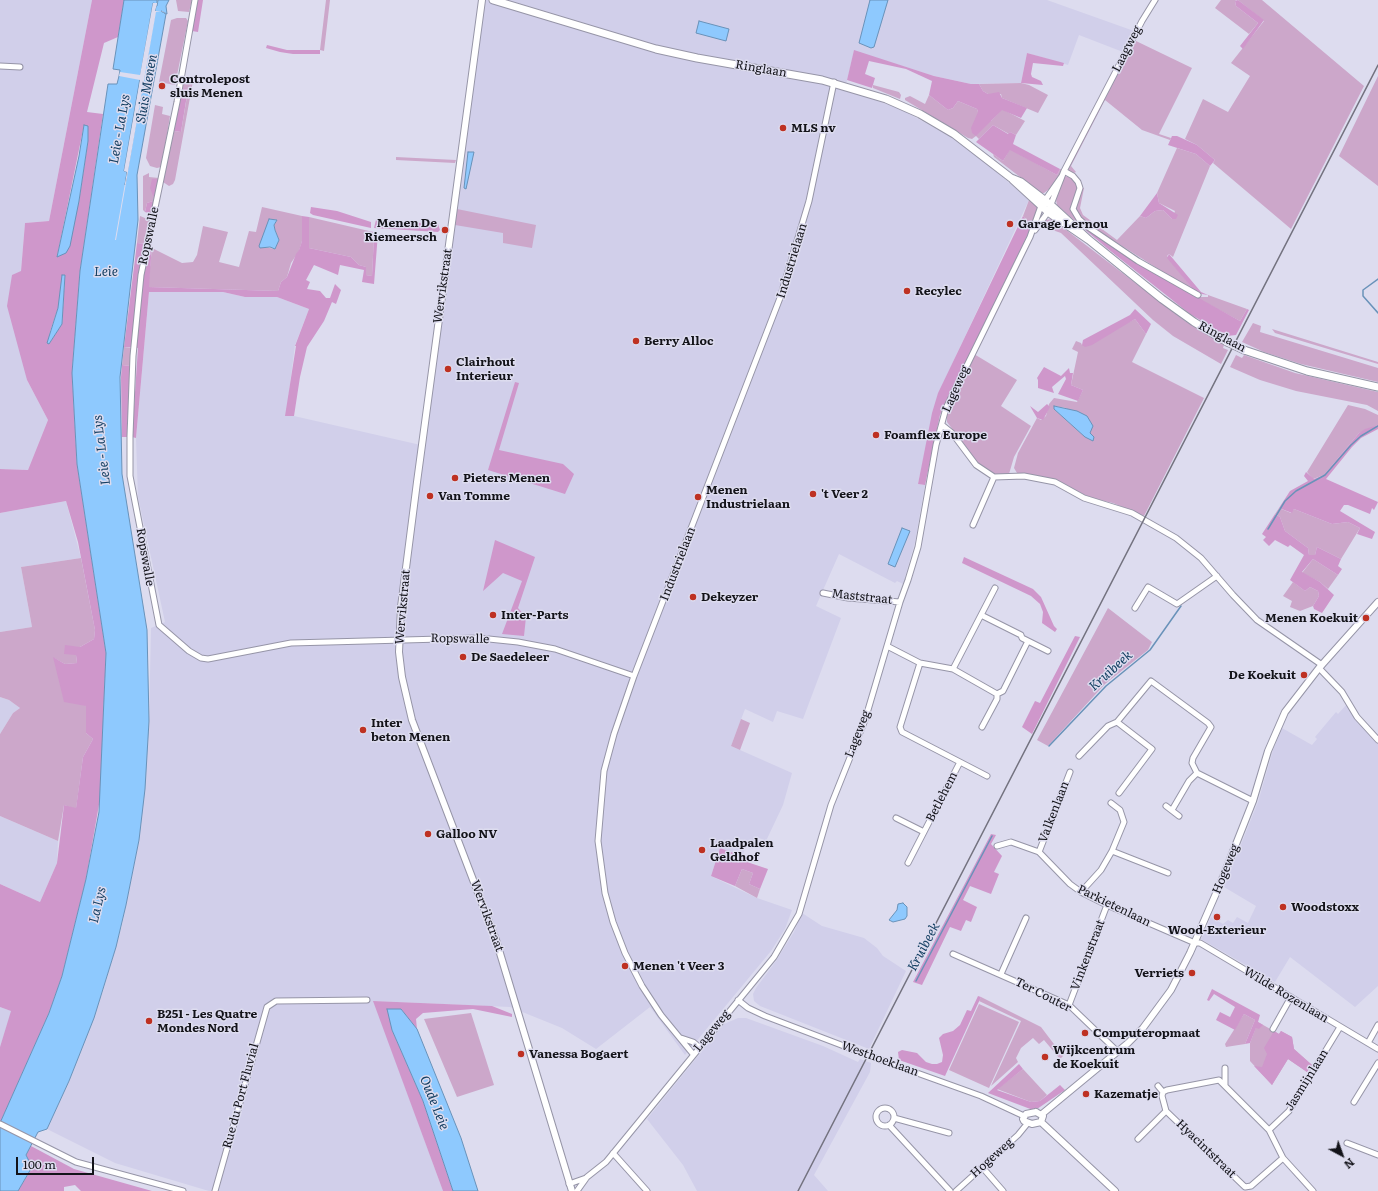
<!DOCTYPE html>
<style>
body{margin:0}
#map{position:relative;width:1378px;height:1191px;overflow:hidden;background:#dddcef;font-family:Literata,serif}
canvas{display:block}
.north{position:absolute;left:1322px;top:1135px;width:40px;height:40px;-webkit-text-stroke:3px #dddcef;paint-order:stroke;rotate:139deg;font-size:11px;font-weight:700;line-height:16px;text-align:center;color:#131319}
.north::after{content:'';display:block;margin:auto;width:14px;height:18px;background:#131319;clip-path:polygon(50% 0,100% 100%,50% 72%,0 100%)}
.scale{position:absolute;left:16px;top:1157px;width:78px;height:18px;box-sizing:border-box;border:2px solid #131319;border-top:0;padding-left:5px;font-size:12px;line-height:14px;white-space:nowrap;color:#131319;-webkit-text-stroke:3px #dddcef;paint-order:stroke}
</style>
<div id="map">
<canvas width="1378" height="1191"></canvas>
<div class="north">N</div>
<div class="scale">100 m</div>
</div>
<script>
const ctx = document.querySelector('canvas').getContext('2d');
ctx.lineJoin = 'round';
function paint(path, color) { ctx.fillStyle = color; ctx.fill(path, 'evenodd'); }
const toPath = rows => new Path2D(rows.map(r => 'M' + r).join(''));
function stroke(path, color, width, dash) { ctx.strokeStyle = color; ctx.lineWidth = width; ctx.lineCap = dash ? 'butt' : 'round'; ctx.setLineDash(dash || []); ctx.stroke(path); }
function label(font, color, halo, rows, align = 'center') {
  ctx.font = font + ' Literata,serif'; ctx.lineWidth = 3; ctx.setLineDash([]); ctx.textBaseline = 'middle'; ctx.strokeStyle = halo; ctx.fillStyle = color; for (const [text, x, y, turn = 0] of rows) {
    ctx.save(); ctx.translate(x, y); ctx.rotate((+turn || 0) * Math.PI / 180); ctx.textAlign = isNaN(turn) ? turn : align; if (halo) ctx.strokeText(text, 0, 0); ctx.fillText(text, 0, 0); ctx.restore();
  }
}
const built = toPath([
 [0,0,92,0,49,221,25,223,21,271,27,380,48,420,28,470,0,469],
 [484,0,1047,0,1134,31,1123,52,1079,35,1068,65,1027,53,1021,83,971,84,934,76,854,51,845,89,900,109,948,135,986,163,1029,200,938,394,918,484,925,485,915,542,903,584,897,581,895,583,839,554,816,606,841,618,803,719,777,711,773,722,745,709,731,746,792,773,783,805,766,841,759,838,757,843,749,840,742,856,720,848,711,876,757,898,792,910,785,929,771,951,685,1055,650,1007,596,1049,562,1028,510,1007,374,1001,443,1191,209,1191,115,1163,47,1129,69,1081,103,991,122,925,139,840,149,721,151,628,165,622,138,497,136,438,149,292,223,292,245,297,277,297,309,309,295,345,286,416,294,416,425,446],
 [66,501,81,558,21,567,32,627,0,632,0,513],
 [0,697,9,700,20,708,13,713,0,734],
 [1347,704,1357,719,1378,743,1378,986,1355,1007,1290,957,1275,982,1201,939,1211,917,1223,924,1228,920,1233,923,1237,917,1248,923,1256,906,1224,887,1258,802,1273,750,1282,728,1312,745,1317,739,1315,737,1336,712,1338,714],
 [0,816,58,841,57,863,40,902,0,884],
 [802,913,822,926,864,938,877,948,883,956,906,971,869,1049,760,1006,754,1001,753,994,756,988,776,961,794,932],
 [0,1007,12,1011,0,1047],
 [738,1018,746,1018,823,1046,858,1062,860,1059,871,1063,870,1072,814,1175,828,1191,697,1191,683,1165,647,1119,724,1024]
]);
const green = toPath([
 [176,0,192,0,189,12,178,11],
 [326,0,330,0,324,51,320,50],
 [1221,0,1237,0,1235,1,1236,6,1258,23,1249,34,1215,8],
 [1238,0,1262,0,1364,86,1291,229,1213,163,1215,160,1197,145,1185,139,1203,99,1228,112,1250,76,1231,63,1264,21],
 [177,18,186,18,188,21,175,85,159,82,171,20],
 [1136,41,1192,68,1159,134,1171,138,1170,140,1142,130,1105,100,1071,166,1076,172,1072,174,1068,171,1069,167,1133,43],
 [1378,76,1378,186,1339,156],
 [184,78,188,78,188,80,193,81,175,180,173,184,169,186,163,182,174,131,181,132,188,90,182,88],
 [1021,83,1029,85,1048,95,1038,113,1002,98,1001,94,988,94,983,91,979,84],
 [873,85,899,92,901,95,900,99,873,88],
 [929,95,948,110,953,108,958,101,977,109,978,112,991,121,1002,109,1025,121,1016,135,1010,132,1009,134,993,125,979,139,976,136,972,139,968,138,905,100,905,98,910,96,925,104],
 [155,105,163,107,162,114,170,116,162,165,161,167,157,168,150,166,146,158],
 [1177,148,1196,154,1210,166,1173,257,1169,254,1167,256,1196,293,1086,223,1077,214,1075,207,1081,188,1084,188,1080,208,1083,215,1117,240,1140,216,1146,218,1155,211,1163,210,1172,219,1175,211,1159,203,1157,193],
 [1010,149,1057,175,1060,169,1063,170,1053,186,1044,193,1041,193,994,157,993,154,1003,161],
 [396,157,456,160,455,163,396,160],
 [149,173,149,177,159,178,159,179,152,179,154,198,153,201,147,203,145,212,143,210,143,176],
 [1065,176,1073,178,1078,188,1073,204,1084,226,1083,228,1057,205,1056,200,1059,192,1058,191],
 [1029,200,1038,206,1039,210,1032,226,1023,216],
 [262,207,302,216,302,241,299,251,291,263,287,277,281,282,278,291,148,287,152,248,182,263,193,262,197,255,203,226,228,232,219,262,239,267,249,231,256,232],
 [269,219,277,220,274,225,275,230,279,240,275,249,264,247],
 [457,209,536,225,532,248,503,243,503,233,455,225],
 [140,216,150,220,144,243,137,243],
 [309,217,369,231,368,234,374,235,372,276,365,275,366,267,359,265,351,257,309,248],
 [1052,219,1185,321,1224,345,1223,348,1228,350,1221,364,1173,336,1153,320,1061,233,1041,226,1045,220],
 [1208,295,1247,309,1240,321,1195,297,1208,297],
 [1135,319,1146,334,1132,362,1204,398,1144,516,1113,503,1091,498,1055,480,1017,473,1014,468,1018,453,1037,418,1041,420,1046,416,1049,404,1054,398,1077,402,1083,390,1071,385,1078,352,1072,349,1076,341,1081,343,1082,345],
 [1054,406,1066,408,1090,433,1083,435,1054,409],
 [1253,323,1261,326,1260,332,1378,368,1378,382,1301,364,1264,352,1242,342],
 [1272,329,1378,362,1378,364,1275,333],
 [124,347,131,348,130,366,122,365],
 [974,354,1017,380,1001,406,1031,426,1014,457,1009,474,994,474,983,468,977,462,947,422,947,414],
 [1236,355,1242,358,1244,355,1295,373,1378,392,1378,411,1367,405,1296,391,1260,380,1230,367],
 [1348,405,1365,409,1378,415,1378,425,1359,433,1324,475,1313,479,1307,472],
 [1279,508,1291,513,1294,509,1332,524,1348,522,1360,528,1341,559,1317,547,1315,555,1309,555,1308,548,1285,531,1280,517,1275,514],
 [81,558,95,630,94,639,80,647,76,655,77,663,65,664,54,658,86,706,86,733,93,739,83,757,76,809,64,805,58,841,0,816,0,734,13,713,20,708,9,700,0,697,0,632,32,627,21,567],
 [1313,559,1338,575,1328,589,1320,582,1302,573],
 [1293,582,1305,591,1310,587,1318,591,1319,596,1313,606,1300,611,1290,607,1292,601,1283,596],
 [1108,608,1152,642,1148,650,1105,684,1048,746,1037,740],
 [741,719,750,723,740,750,731,746],
 [742,869,753,873,749,884,760,889,757,898,735,886],
 [981,997,1041,1027,1063,1056,1060,1059,1044,1040,1039,1044,1033,1038,1021,1048,1016,1058,1018,1062,991,1086,1021,1021,979,1001],
 [979,1004,1019,1022,989,1088,949,1070],
 [471,1013,494,1085,457,1097,424,1019],
 [1244,1014,1255,1020,1245,1044,1226,1047,1225,1044],
 [1258,1022,1279,1034,1281,1031,1292,1037,1294,1049,1312,1065,1307,1072,1288,1059,1272,1085,1250,1061,1250,1043],
 [1023,1069,1047,1095,1040,1101,1031,1102,997,1089]
]);
const forest = toPath([
 [92,0,124,0,118,37,104,43,87,112,103,114,80,271,72,373,77,464,106,653,100,799,86,879,62,976,49,1013,0,1123,0,1047,11,1011,0,1007,0,884,40,902,57,863,64,805,76,808,83,757,93,739,86,733,86,706,64,702,53,657,65,664,77,663,76,655,64,654,65,645,80,647,94,639,95,630,78,542,66,501,0,513,0,469,28,470,48,420,27,380,7,306,12,275,21,271,25,223,49,221],
 [84,125,88,127,88,141,79,201,57,257],
 [65,275,62,324,49,344,50,332,58,308],
 [197,0,203,0,198,32,192,31],
 [1238,0,1264,20,1243,49,1240,46,1258,23,1236,6,1235,1],
 [267,45,287,50,320,50,320,54,293,54,280,52,266,48],
 [854,50,934,76,971,84,979,84,983,91,988,94,999,92,1002,98,1027,108,1021,118,1002,110,976,136,972,133,971,128,978,112,977,109,958,101,953,108,948,110,929,95,932,81,906,69,869,61,865,74,875,78,872,88,847,80],
 [1027,53,1064,63,1063,66,1033,63,1031,74,1032,77,1041,81,1043,85,1021,83],
 [182,88,188,89,181,132,174,131],
 [993,125,1008,134,1010,132,1016,135,1013,144,1060,169,1057,175,1010,150,1003,161,976,142],
 [1172,136,1177,136,1197,145,1215,160,1210,166,1196,154,1168,145],
 [152,179,159,179,152,210,151,213,148,213,145,212,147,203,153,201,154,198,150,188],
 [1157,193,1159,203,1178,215,1176,219,1172,219,1163,210,1155,211,1146,218,1140,216],
 [311,207,337,211,371,222,371,228,313,215,310,213],
 [302,216,309,217,309,248,351,257,359,265,366,267,366,275,372,276,374,235,368,234,369,231,378,233,374,284,362,282,364,270,340,265,338,275,314,265,306,280,310,282,307,289,320,291,326,298,330,298,335,284,341,290,336,304,332,302,324,321,307,347,300,377,294,416,285,416,296,346,295,346,309,309,277,297,245,297,223,292,149,292,136,438,132,437,138,348,124,347,137,243,152,244,149,287,278,291,281,282,287,277,296,254,299,250,302,241],
 [1023,216,1032,226,940,415,925,485,918,484,932,413,938,393],
 [376,220,438,224,440,230,438,232,374,228],
 [1084,226,1172,283,1240,321,1247,309,1249,310,1236,335,1227,336,1190,314,1108,249,1083,228],
 [1169,254,1201,292,1208,295,1196,293,1167,258],
 [1135,309,1151,324,1146,334,1135,319,1092,345,1085,347,1082,345,1083,340,1130,315],
 [122,365,130,366,127,437,122,437,121,377],
 [1044,367,1061,376,1069,368,1070,373,1073,373,1071,385,1083,390,1078,401,1058,394,1066,379,1065,376,1052,387,1054,393,1038,388,1038,380,1037,378],
 [515,382,519,383,499,450,563,464,574,474,565,494,488,470],
 [1047,404,1050,407,1043,420,1037,418,1030,406,1038,412],
 [1378,425,1378,429,1361,438,1352,447,1326,479,1378,502,1374,510,1372,508,1370,514,1348,505,1344,505,1340,511,1375,532,1372,539,1357,534,1360,528,1348,522,1332,524,1294,509,1292,513,1279,508,1290,491,1308,481,1304,476,1306,472,1314,479,1324,475,1359,433,1365,429],
 [1275,514,1280,517,1285,531,1308,548,1309,555,1315,555,1317,547,1341,559,1338,566,1342,569,1338,575,1313,559,1302,572,1320,582,1334,595,1322,613,1314,609,1313,606,1319,596,1318,591,1310,587,1305,591,1290,580,1304,555,1290,545,1288,547,1275,540,1269,546,1263,540,1266,537,1262,534],
 [495,540,535,557,518,608,526,617,524,636,502,634,522,581,503,573,483,591],
 [964,557,1033,589,1041,597,1054,626,1057,629,1055,632,1042,623,1043,612,1040,604,1031,596,962,563],
 [1075,636,1080,637,1032,734,1022,727,1035,701,1040,703],
 [991,834,996,835,991,844,1002,856,994,872,999,874,991,894,970,886,963,900,977,907,971,922,966,920,961,931,950,927,922,985,913,982],
 [720,848,742,856,741,860,768,869,760,889,749,884,753,873,742,869,735,886,711,876],
 [1212,989,1260,1015,1258,1022,1263,1025,1259,1029,1256,1028,1250,1043,1245,1044,1255,1020,1244,1014,1235,1030,1216,1020,1220,1012,1230,1017,1235,1007,1214,994,1209,1001,1207,1000],
 [978,996,981,997,945,1076,899,1060,898,1052,902,1050,917,1053,926,1062,932,1064,937,1064,942,1062,943,1055,939,1038,943,1034,953,1031,960,1025,967,1010,971,1011],
 [373,1001,492,1006,512,1014,512,1017,473,1009,423,1013,416,1019,417,1029,401,1009,392,1030,423,1101,453,1191,443,1191],
 [1274,1031,1279,1034,1281,1031,1292,1037,1294,1049,1312,1065,1307,1072,1288,1059,1272,1085,1254,1066,1262,1067,1267,1054,1264,1048],
 [1019,1064,1023,1069,997,1090,1031,1102,1040,1101,1060,1085,1065,1090,1037,1109,1033,1110,988,1093],
 [31,1146,74,1169,152,1191,81,1191,75,1185,64,1187,64,1191,18,1191,32,1168,26,1155]
]);
const water = toPath([
 [124,0,157,0,157,4,153,3,124,171,127,172,125,185,156,6,157,6,158,0,169,0,166,6,167,14,161,11,166,14,137,175,138,220,120,377,122,474,147,630,149,721,145,789,139,840,126,905,116,947,94,1018,69,1081,47,1129,38,1132,26,1155,32,1167,18,1191,0,1191,0,1123,49,1013,62,976,86,879,99,812,106,653,77,464,72,373,80,271,108,84,117,84,119,76,120,70,113,69,124,0],
 [870,0,888,0,874,47,871,48,859,43,870,0],
 [699,21,729,29,726,41,696,33,699,21],
 [84,125,88,126,88,141,79,201,70,246,66,253,57,257,79,156,84,125],
 [468,152,474,152,466,189,464,188,468,152],
 [269,219,277,220,274,225,275,230,279,240,275,249,270,247,260,248,259,246,269,219],
 [62,275,65,275,62,324,49,344,47,343,58,308,62,275],
 [1054,406,1077,411,1087,416,1093,426,1090,433,1094,437,1093,441,1085,437,1054,409,1054,406],
 [902,528,910,531,895,567,888,564,902,528],
 [903,903,907,907,907,916,905,919,893,922,889,920,897,910,898,904,903,903],
 [387,1009,401,1009,417,1029,461,1138,478,1191,453,1191,423,1101,392,1030,387,1009]
]);
const pier = toPath([
 [158,0,155,11,162,11,167,14,161,11,156,12,116,240,115,240,127,172,124,171,140,80,119,76,120,72,140,75,153,3,157,3]
]);
const stream = toPath([
 [1378,279,1363,290,1363,296,1378,313],
 [1268,529,1285,501,1296,491,1325,475,1351,445,1361,436,1378,426],
 [1049,746,1106,686,1150,650,1181,606],
 [916,981,992,836]
]);
const minor = toPath([
 [195,0,177,102,141,275,133,356,130,436,130,476,159,625,189,651,201,658,208,659,291,643,479,638,518,642,555,649,634,676],
 [0,66,20,67],
 [1064,171,1073,176,1078,182,1080,188,1073,209,1079,219,1088,227,1138,261,1198,295],
 [1035,230,1048,212,1064,171,1142,21,1155,0],
 [942,425,952,433,976,465,994,477,1024,476,1055,482,1084,498,1132,513,1176,538,1201,558,1233,595,1257,620,1322,665],
 [973,525,994,477],
 [823,593,848,598,900,602],
 [1135,608,1148,587,1177,604,1217,576],
 [981,615,1021,635,1022,638,1048,651],
 [887,646,920,663,953,669,997,694,997,699,982,727],
 [920,663,900,727,902,732,987,776],
 [1319,668,1342,692,1357,717,1378,740],
 [953,669,995,588],
 [997,694,1003,691,1028,641],
 [1079,756,1108,726,1117,722],
 [1119,793,1152,749,1117,722,1151,681,1208,723,1211,727,1193,758,1192,763,1197,773,1253,801],
 [1166,806,1179,816],
 [1172,810,1189,781,1197,773],
 [896,818,924,832],
 [997,846,1011,842,1039,852,1070,884,1081,892,1107,905,1195,943,1200,943,1378,1049],
 [1112,851,1168,873],
 [1039,852,1070,772],
 [908,863,960,762],
 [1081,892,1101,870,1112,851,1124,822,1120,810,1111,803],
 [953,954,1069,1005,1118,1052],
 [1001,974,1026,918],
 [738,1000,748,1008,765,1016,857,1051],
 [1069,1005,1107,905],
 [1273,1029,1291,997],
 [681,1038,693,1042,699,1047],
 [1368,1043,1378,1025],
 [693,1054,661,1015,642,986,625,953,613,922,605,893,598,841,604,771,614,734,634,676,780,298,809,201,834,82],
 [881,1060,981,1096,1024,1116],
 [1225,1068,1225,1085],
 [1158,1086,1163,1092],
 [1354,1102,1378,1063],
 '876 1117a9 9 0 1 1 18 0a9 9 0 1 1-18 0Z',
 [1166,1111,1245,1187,1251,1186,1283,1158],
 [894,1118,949,1133],
 [0,1124,76,1162,183,1191],
 [889,1125,950,1191],
 [1269,1130,1289,1111,1340,1027],
 [1138,1139,1166,1111,1162,1096,1163,1092,1167,1090,1219,1080,1269,1130,1283,1158,1313,1191],
 [1347,1143,1378,1155],
 [613,1153,647,1191],
 [982,1167,1003,1191],
 [569,1184,586,1178],
 [215,1191,267,1007,276,1001,367,1000],
 [577,1191,587,1177,606,1162,774,957,799,914,831,805,865,720,900,602,908,580,918,547,936,445,946,408,1030,237,1041,206,1062,176],
 [956,1191,1018,1135,1027,1124]
]);
const tertiary = toPath([
 [482,0,417,482,401,607,399,652,402,677,412,720,496,940,572,1191],
 [1036,1112,1043,1116,1041,1122,1032,1124,1024,1121,1023,1119,1026,1114,1036,1112],
 [1042,1114,1128,1043,1143,1028,1171,990,1190,953,1221,882,1253,801,1268,751,1285,712,1319,668,1378,602],
 [1041,1122,1115,1191]
]);
const secondary = toPath([
 [493,0,656,49,697,58,822,80,886,99,920,114,954,134,1011,178,1021,182,1051,205,1089,240],
 [1013,180,1048,212,1089,240,1162,299,1194,322,1227,342],
 [1244,350,1307,371,1378,387]
]);
const rail = toPath([
 [798,1191,1378,65]
]);
const minorBridge = toPath([
 [857,1051,881,1060]
]);
const secondaryBridge = toPath([
 [1227,342,1244,350]
]);
const markers = [
 [162,86,4,"#be3122"],
 [783,128,4,"#be3122"],
 [1010,224,4,"#be3122"],
 [445,230,4,"#be3122"],
 [907,291,4,"#be3122"],
 [636,341,4,"#be3122"],
 [448,369,4,"#be3122"],
 [876,435,4,"#be3122"],
 [455,478,4,"#be3122"],
 [813,494,4,"#be3122"],
 [430,496,4,"#be3122"],
 [698,497,4,"#be3122"],
 [693,597,4,"#be3122"],
 [493,615,4,"#be3122"],
 [1366,618,4,"#be3122"],
 [463,657,4,"#be3122"],
 [1304,675,4,"#be3122"],
 [363,730,4,"#be3122"],
 [428,834,4,"#be3122"],
 [702,850,4,"#be3122"],
 [1283,907,4,"#be3122"],
 [1217,917,4,"#be3122"],
 [625,966,4,"#be3122"],
 [1192,973,4,"#be3122"],
 [149,1021,4,"#be3122"],
 [1085,1033,4,"#be3122"],
 [521,1054,4,"#be3122"],
 [1045,1057,4,"#be3122"],
 [1086,1094,4,"#be3122"]
];
const streetNames = [
 ["Laagweg",1127,49,-63],
 ["Ringlaan",761,69,10],
 ["Ropswalle",149,236,-78],
 ["Industrielaan",792,261,-73],
 ["Wervikstraat",443,286,-82],
 ["Ringlaan",1222,337,28],
 ["Lageweg",956,389,-66],
 ["Ropswalle",145,557,80],
 ["Industrielaan",678,564,-69],
 ["Maststraat",862,597,6],
 ["Wervikstraat",403,607,-85],
 ["Ropswalle",460,639,1],
 ["Lageweg",858,734,-69],
 ["Betlehem",942,797,-63],
 ["Valkenlaan",1054,812,-69],
 ["Hogeweg",1226,869,-68],
 ["Parkietenlaan",1114,906,26],
 ["Wervikstraat",487,916,70],
 ["Vinkenstraat",1088,955,-69],
 ["Ter Couter",1043,995,27],
 ["Wilde Rozenlaan",1286,995,31],
 ["Lageweg",712,1031,-51],
 ["Westhoeklaan",880,1059,20],
 ["Jasmijnlaan",1307,1080,-58],
 ["Rue du Port Fluvial",241,1096,-75],
 ["Hyacintstraat",1206,1149,44],
 ["Hogeweg",992,1158,-42]
];
const poiNames = [
 ["Controlepost",170,79],
 ["sluis Menen",170,93],
 ["MLS nv",791,128],
 ["Menen De",437,223,"right"],
 ["Riemeersch",437,237,"right"],
 ["Garage Lernou",1018,224],
 ["Recylec",915,291],
 ["Berry Alloc",644,341],
 ["Clairhout",456,362],
 ["Interieur",456,376],
 ["Foamflex Europe",884,435],
 ["Pieters Menen",463,478],
 ["Menen",706,490],
 ["Industrielaan",706,504],
 ["'t Veer 2",821,494],
 ["Van Tomme",438,496],
 ["Dekeyzer",701,597],
 ["Inter-Parts",501,615],
 ["Menen Koekuit",1358,618,"right"],
 ["De Saedeleer",471,657],
 ["De Koekuit",1296,675,"right"],
 ["Inter",371,723],
 ["beton Menen",371,737],
 ["Galloo NV",436,834],
 ["Laadpalen",710,843],
 ["Geldhof",710,857],
 ["Woodstoxx",1291,907],
 ["Wood-Exterieur",1217,930,"center"],
 ["Menen 't Veer 3",633,966],
 ["Verriets",1184,973,"right"],
 ["B251 - Les Quatre",157,1014],
 ["Mondes Nord",157,1028],
 ["Computeropmaat",1093,1033],
 ["Wijkcentrum",1053,1050],
 ["de Koekuit",1053,1064],
 ["Vanessa Bogaert",529,1054],
 ["Kazematje",1094,1094]
];
const waterNames = [
 ["Sluis Menen",147,89,-80],
 ["Leie - La Lys",120,129,-80],
 ["Leie",106,272],
 ["Leie - La Lys",102,450,-97],
 ["Kruibeek",1111,671,-42],
 ["La Lys",98,905,-77],
 ["Kruibeek",924,947,-62],
 ["Oude Leie",434,1103,68]
];
paint(built, '#d1cfea');
paint(green, '#cca7ca');
paint(forest, '#cf97cb');
paint(water, '#8ec9fe');
stroke(water, '#6992b9', 1);
paint(pier, '#dddcef');
stroke(stream, '#6992b9', 1.5);
stroke(minor, '#9695a7', 7);
stroke(tertiary, '#9695a7', 8);
stroke(secondary, '#9695a7', 9);
stroke(minor, '#fff', 5);
stroke(tertiary, '#fff', 6);
stroke(secondary, '#fff', 7);
stroke(rail, '#73727f', 1.5);
stroke(minorBridge, '#9695a7', 7, []);
stroke(secondaryBridge, '#9695a7', 9, []);
stroke(minorBridge, '#fff', 5);
stroke(secondaryBridge, '#fff', 7);
for (const [x, y, r, color] of markers) { const dot = new Path2D(); dot.arc(x, y, r, 0, 2 * Math.PI); ctx.fillStyle = color; ctx.fill(dot); stroke(dot, '#dddcef', 1.5); }
label('12px', '#131319', '#dddcef', streetNames);
label('bold 12px', '#131319', '#dddcef', poiNames, 'left');
label('italic 13px', '#143f62', '#dddcef', waterNames);
</script>
